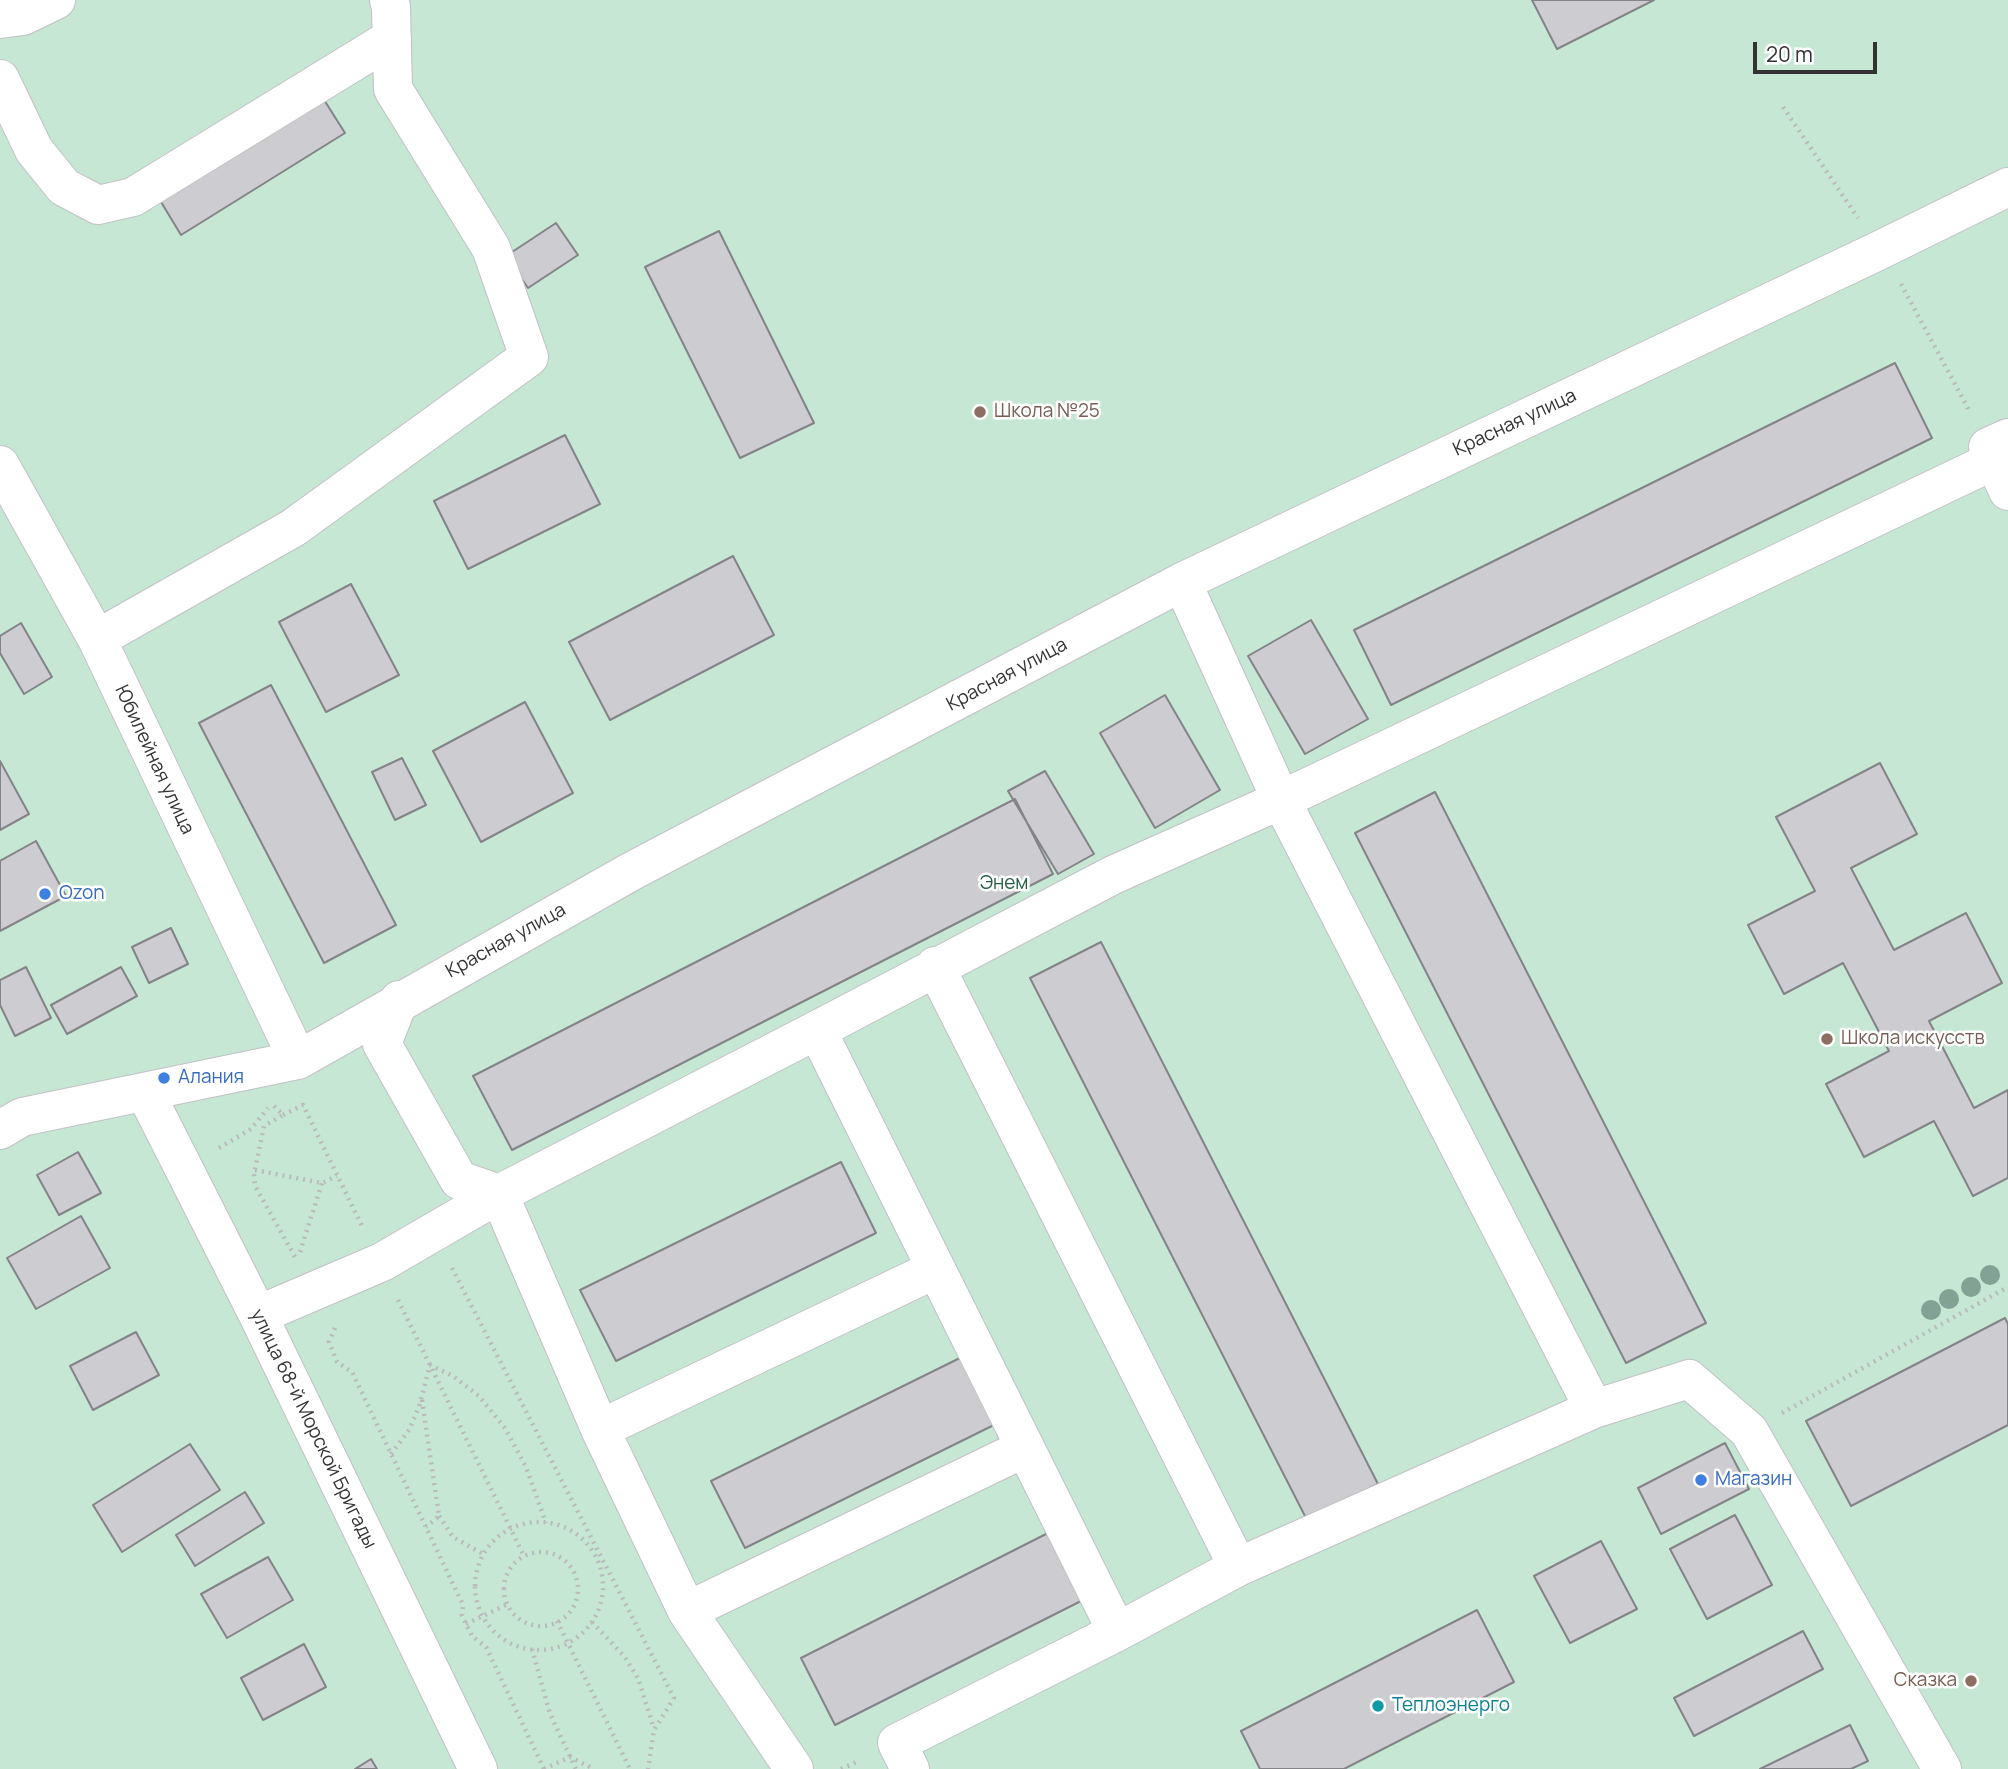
<!DOCTYPE html>
<meta charset="utf-8">
<style>
body{margin:0}
#map{position:relative;width:2008px;height:1769px;overflow:hidden;background:#f4f4f9;font-family:Manrope,sans-serif}
canvas{display:block}
.scale{position:absolute;left:1753px;top:42px;width:124px;height:32px;box-sizing:border-box;border:4px solid #333335;border-top:0;padding-left:9px;font-size:21px;line-height:24px;white-space:nowrap;color:#333335;-webkit-text-stroke:5px #fff;paint-order:stroke}
</style>
<div id="map">
<canvas width="2008" height="1769"></canvas>
<div class="scale">20 m</div>
</div>
<script>
const ctx = document.querySelector('canvas').getContext('2d');
ctx.lineJoin = 'round';
function paint(path, color) { ctx.fillStyle = color; ctx.fill(path, 'evenodd'); }
const toPath = rows => new Path2D(rows.map(r => 'M' + r).join(''));
function stroke(path, color, width, dash) { ctx.strokeStyle = color; ctx.lineWidth = width; ctx.lineCap = dash ? 'butt' : 'round'; ctx.setLineDash(dash || []); ctx.stroke(path); }
function label(font, color, halo, rows, align = 'center') {
  ctx.font = font + ' Manrope,sans-serif'; ctx.lineWidth = 5; ctx.setLineDash([]); ctx.textBaseline = 'middle'; ctx.strokeStyle = halo; ctx.fillStyle = color; for (const [text, x, y, turn = 0] of rows) {
    ctx.save(); ctx.translate(x, y); ctx.rotate((+turn || 0) * Math.PI / 180); ctx.textAlign = isNaN(turn) ? turn : align; if (halo) ctx.strokeText(text, 0, 0); ctx.fillText(text, 0, 0); ctx.restore();
  }
}
const green = toPath([
 [0,0,2008,0,2008,1769,0,1769]
]);
const building = toPath([
 [1532,0,1654,0,1557,49,1532,0],
 [321,95,345,133,181,235,158,197,321,95],
 [556,223,578,255,528,288,506,256,556,223],
 [719,231,814,423,740,458,645,267,719,231],
 [1895,363,1932,438,1391,705,1354,630,1895,363],
 [565,435,600,504,468,569,434,501,565,435],
 [733,556,774,635,610,720,569,642,733,556],
 [351,584,399,675,326,712,279,622,351,584],
 [1311,620,1368,719,1305,754,1248,656,1311,620],
 [21,623,52,677,24,694,0,653,0,636,21,623],
 [271,685,396,925,324,963,199,723,271,685],
 [1165,695,1220,790,1155,828,1100,733,1165,695],
 [525,702,573,793,481,842,433,751,525,702],
 [402,758,426,805,395,820,372,772,402,758],
 [0,761,29,814,0,830,0,761],
 [1880,763,1917,834,1851,868,1894,950,1966,913,2002,983,1929,1021,1974,1108,2008,1090,2008,1178,1973,1196,1934,1121,1864,1157,1826,1084,1889,1051,1843,963,1784,994,1748,925,1815,891,1776,817,1880,763],
 [1045,771,1094,854,1058,874,1008,791,1045,771],
 [1435,792,1706,1323,1626,1363,1355,833,1435,792],
 [1015,799,1053,874,512,1150,473,1076,1015,799],
 [36,841,66,896,0,931,0,861,36,841],
 [171,928,188,964,149,983,132,947,171,928],
 [1101,942,1378,1484,1307,1520,1030,978,1101,942],
 [26,967,51,1018,15,1036,0,1005,0,980,26,967],
 [121,967,137,996,67,1034,51,1005,121,967],
 [78,1152,101,1193,59,1215,37,1175,78,1152],
 [841,1162,876,1233,616,1361,580,1290,841,1162],
 [81,1216,110,1268,36,1309,7,1258,81,1216],
 [2005,1318,2008,1324,2008,1425,1851,1506,1806,1421,2005,1318],
 [136,1332,159,1375,93,1410,70,1366,136,1332],
 [968,1354,1002,1421,745,1548,711,1481,968,1354],
 [1725,1443,1749,1489,1661,1534,1638,1488,1725,1443],
 [190,1444,220,1490,122,1552,93,1505,190,1444],
 [245,1492,264,1523,195,1566,176,1535,245,1492],
 [1735,1515,1772,1585,1707,1619,1670,1549,1735,1515],
 [1052,1531,1087,1598,835,1725,801,1658,1052,1531],
 [1601,1541,1637,1609,1570,1643,1534,1576,1601,1541],
 [268,1557,293,1600,227,1638,201,1594,268,1557],
 [1477,1610,1514,1682,1344,1769,1260,1769,1241,1731,1477,1610],
 [1803,1631,1823,1669,1694,1736,1674,1698,1803,1631],
 [304,1644,326,1687,263,1720,241,1678,304,1644],
 [1850,1725,1868,1761,1851,1769,1760,1769,1850,1725],
 [371,1759,377,1769,355,1769,371,1759]
]);
const path = toPath([
 [1783,107,1858,218],
 [1901,284,1970,412],
 [274,1106,283,1115,264,1126,254,1174,255,1186,295,1257],
 [283,1115,303,1105,362,1226],
 [219,1148,251,1129,268,1108],
 [255,1170,322,1183,337,1176],
 [300,1252,322,1183],
 [452,1268,674,1698,654,1730,648,1769],
 [398,1300,524,1556],
 [335,1328,329,1342,337,1362,352,1372,463,1605,462,1615,466,1624,472,1636,486,1647,544,1769],
 [422,1400,439,1516,426,1527],
 [1782,1413,2008,1287],
 [391,1454,409,1430,419,1407,430,1365,453,1376,479,1396,505,1428,526,1467,546,1523],
 [439,1516,453,1537,483,1554],
 '475 1586a64 64 0 1 1 128 0a64 64 0 1 1-128 0Z',
 '504 1589a37 37 0 1 1 74 0a37 37 0 1 1-74 0Z',
 [557,1621,630,1769],
 [592,1622,624,1656,638,1678,654,1729],
 [466,1624,508,1604],
 [532,1649,550,1714,576,1769],
 [544,1769,570,1757,594,1769],
 [841,1769,859,1761]
]);
const minor = toPath([
 [0,19,23,16,56,0],
 [0,79,34,150,64,187,98,205,133,197,392,38],
 [2008,438,1988,447,2008,491],
 [0,465,97,639,298,1060],
 [1182,582,1281,800,1594,1409,1689,1379,1749,1431,1942,1769],
 [97,639,293,528,529,357,491,248,393,89,391,7,389,0],
 [935,966,1238,1567],
 [399,1000,382,1044,459,1180,499,1194,600,1429,687,1611,794,1769],
 [817,1030,1117,1632],
 [145,1092,258,1315,478,1769],
 [0,1130,22,1117,298,1060,632,871,1182,582,1880,250,2008,187],
 [258,1315,382,1262,499,1194,817,1030,1113,875,1281,800,1993,461],
 [600,1429,936,1269],
 [687,1611,1025,1448],
 [910,1769,897,1743,1117,1632,1238,1567,1594,1409]
]);
const trees = [
 [1990,1275],
 [1971,1287],
 [1949,1299],
 [1931,1310]
];
const markers = [
 [980,412,7,"#8d6e63"],
 [45,894,7,"#3f7fe0"],
 [1827,1039,7,"#8d6e63"],
 [164,1078,7,"#3f7fe0"],
 [1701,1480,7,"#3f7fe0"],
 [1971,1681,7,"#8d6e63"],
 [1378,1706,7,"#0f9aa8"]
];
const educationNames = [
 ["Школа №25",994,412],
 ["Школа искусств",1841,1039],
 ["Сказка",1957,1681,"right"]
];
const streetNames = [
 ["Красная улица",1515,423,-25],
 ["Красная улица",1007,675,-28],
 ["Юбилейная улица",154,760,65],
 ["Красная улица",506,941,-29],
 ["улица 68-й Морской Бригады",313,1429,64]
];
const parkNames = [
 ["Энем",1004,884]
];
const shopNames = [
 ["Ozon",59,894],
 ["Алания",178,1078],
 ["Магазин",1715,1480]
];
const cultureNames = [
 ["Теплоэнерго",1392,1706]
];
paint(green, '#c6e7d3');
paint(building, '#ccccd1');
stroke(building, '#838388', 2);
stroke(minor, '#c1c1c6', 40);
stroke(path, '#bababe', 4.5, [2, 5]);
stroke(minor, '#fff', 38);
ctx.fillStyle = '#82a295';
for (const [x, y] of trees) { ctx.beginPath(); ctx.arc(x, y, 10, 0, 2 * Math.PI); ctx.fill(); }
for (const [x, y, r, color] of markers) { const dot = new Path2D(); dot.arc(x, y, r, 0, 2 * Math.PI); ctx.fillStyle = color; ctx.fill(dot); stroke(dot, '#fff', 2.5); }
label('19px', '#785e54', '#fff', educationNames, 'left');
label('19px', '#333335', '#fff', streetNames);
label('19px', '#255f43', '#fff', parkNames);
label('19px', '#366cbe', '#fff', shopNames, 'left');
label('19px', '#0d838f', '#fff', cultureNames, 'left');
</script>
